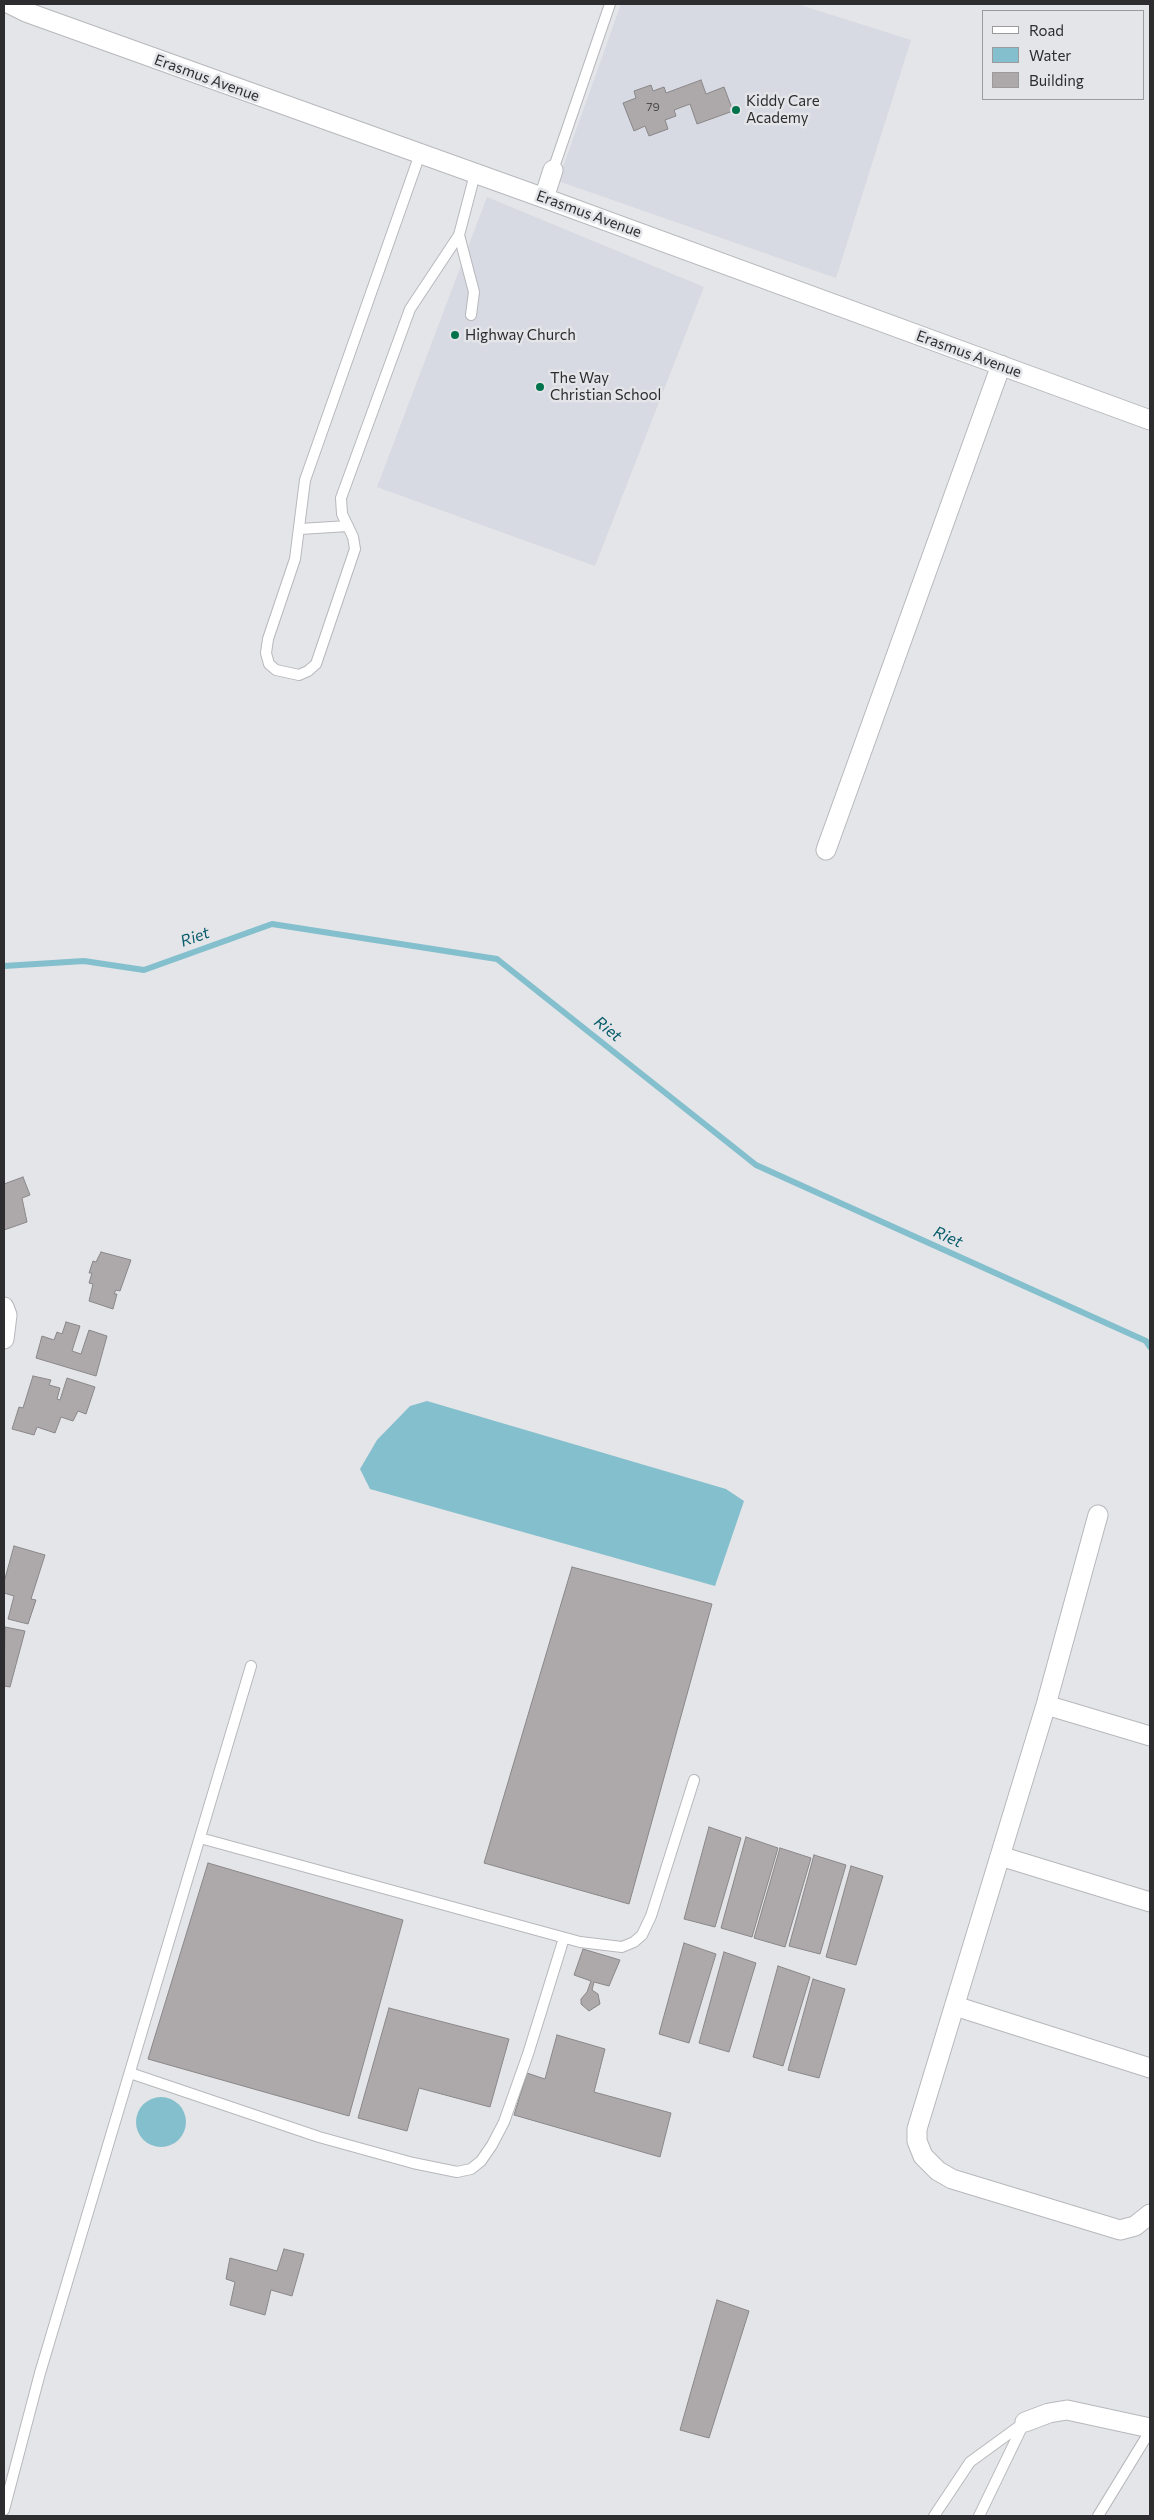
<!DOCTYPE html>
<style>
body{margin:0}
#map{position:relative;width:1154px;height:2520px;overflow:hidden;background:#e4e5e8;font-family:Commissioner,sans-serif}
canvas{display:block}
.frame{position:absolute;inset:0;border:5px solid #2d2d2f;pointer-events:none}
.legend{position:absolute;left:982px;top:10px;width:162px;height:90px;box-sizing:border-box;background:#e4e5e8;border:1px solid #9b9b9e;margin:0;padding:6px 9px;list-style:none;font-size:15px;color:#2d2d2f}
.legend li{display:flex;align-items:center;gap:10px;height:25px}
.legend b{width:25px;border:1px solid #9b9b9e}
</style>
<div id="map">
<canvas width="1154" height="2520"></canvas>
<div class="frame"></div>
<ul class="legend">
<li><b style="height:6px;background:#fff"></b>Road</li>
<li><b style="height:14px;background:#84bfcd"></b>Water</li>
<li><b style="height:14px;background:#ada9ab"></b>Building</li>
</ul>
</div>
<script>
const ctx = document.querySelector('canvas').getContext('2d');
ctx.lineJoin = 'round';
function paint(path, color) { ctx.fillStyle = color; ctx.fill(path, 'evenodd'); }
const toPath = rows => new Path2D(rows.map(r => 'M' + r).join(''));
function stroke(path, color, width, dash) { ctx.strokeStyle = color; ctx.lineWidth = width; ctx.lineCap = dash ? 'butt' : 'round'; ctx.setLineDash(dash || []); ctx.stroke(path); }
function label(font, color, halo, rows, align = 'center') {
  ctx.font = font + ' Commissioner,sans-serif'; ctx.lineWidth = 5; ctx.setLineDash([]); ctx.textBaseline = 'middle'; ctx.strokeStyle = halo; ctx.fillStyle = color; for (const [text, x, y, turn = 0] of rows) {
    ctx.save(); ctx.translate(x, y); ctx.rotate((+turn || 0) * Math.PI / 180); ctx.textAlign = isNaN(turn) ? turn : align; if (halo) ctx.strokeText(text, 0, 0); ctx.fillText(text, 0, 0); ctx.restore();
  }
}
const built = toPath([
 [621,4,797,4,911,40,836,278,558,181],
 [487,197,704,287,595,566,377,487]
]);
const water = toPath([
 [427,1401,726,1489,744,1501,715,1586,370,1489,360,1469,377,1440,410,1406],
 '136 2122a25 25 0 1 1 50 0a25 25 0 1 1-50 0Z'
]);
const stream = toPath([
 [4,966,84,961,144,970,272,924,497,959,756,1165,1146,1341,1150,1347]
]);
const building = toPath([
 [701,80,706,94,724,87,733,111,697,124,690,104,674,110,676,116,665,120,668,129,649,136,645,126,634,131,623,103,636,98,634,91,651,85,653,91,664,87,666,93,701,80],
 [23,1177,30,1195,22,1198,27,1222,4,1230,4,1184,23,1177],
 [101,1252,131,1260,120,1291,116,1290,114,1294,117,1294,113,1309,89,1301,93,1284,89,1283,92,1273,89,1273,93,1261,96,1262,101,1252],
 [66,1322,80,1326,72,1351,81,1354,89,1330,107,1336,96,1376,36,1358,42,1336,54,1340,57,1332,62,1334,66,1322],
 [33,1376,51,1380,49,1385,60,1388,57,1399,60,1400,67,1378,95,1387,86,1414,78,1411,73,1421,61,1417,55,1433,37,1427,34,1435,12,1429,19,1407,23,1408,33,1376],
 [14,1546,45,1555,31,1599,36,1600,28,1624,8,1619,14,1596,4,1593,4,1582,14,1546],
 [572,1567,712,1604,629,1904,484,1863,572,1567],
 [5,1627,25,1631,10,1687,4,1686,5,1627],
 [709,1827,741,1838,715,1927,684,1919,709,1827],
 [746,1837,778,1848,752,1937,721,1928,746,1837],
 [780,1848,811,1858,785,1947,754,1938,780,1848],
 [814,1855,846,1865,820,1954,789,1946,814,1855],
 [208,1863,403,1920,349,2116,148,2059,208,1863],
 [851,1866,883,1876,856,1965,826,1957,851,1866],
 [684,1943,716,1954,689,2043,659,2034,684,1943],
 [583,1949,620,1960,609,1986,594,1982,592,1990,598,1994,600,2004,589,2011,581,2004,581,1999,587,1992,591,1981,574,1975,583,1949],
 [724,1952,756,1963,729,2052,699,2043,724,1952],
 [778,1966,810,1977,783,2066,753,2057,778,1966],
 [813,1979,845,1989,819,2078,788,2070,813,1979],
 [389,2008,509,2039,490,2107,419,2088,407,2131,358,2118,389,2008],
 [557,2035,605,2049,594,2092,671,2113,660,2157,514,2115,527,2073,545,2079,557,2035],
 [284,2249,304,2254,292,2296,271,2290,265,2315,230,2305,235,2282,226,2279,230,2258,277,2271,284,2249],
 [717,2300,749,2311,709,2438,680,2430,717,2300]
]);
const service = toPath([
 [420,154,305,480,295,559,268,639,266,653,269,664,276,670,299,675,308,671,316,664,355,549,353,537,342,514,341,498,410,309,459,235,475,174],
 [553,170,610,4],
 [459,235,474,292,471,315],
 [300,529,348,526],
 [200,1838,580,1942,622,1947,634,1942,642,1935,651,1916,694,1780],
 [130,2073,319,2137,413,2163,457,2172,471,2169,481,2161,492,2145,504,2122,528,2054,564,1938],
 [4,2510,40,2373,251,1666],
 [934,2516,970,2462,1025,2422],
 [979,2516,1024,2423],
 [1098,2516,1150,2431]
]);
const minor = toPath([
 [10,4,26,12,544,198,1150,420],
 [544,198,553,170],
 [826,850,1001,365],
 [4,1307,7,1315,4,1339],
 [1098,1515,1046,1705,917,2129,917,2141,923,2156,938,2171,952,2179,1120,2230,1135,2226,1150,2214],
 [1046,1705,1150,1736],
 [1000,1856,1150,1902],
 [955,2006,1150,2068],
 [1025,2422,1049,2413,1067,2410,1150,2428]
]);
const markers = [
 [736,110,5,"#00724c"],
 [455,335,5,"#00724c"],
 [540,387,5,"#00724c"]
];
const numberNames = [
 ["79",653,107]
];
const streetNames = [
 ["Erasmus Avenue",207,78,20],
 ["Erasmus Avenue",589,214,20],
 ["Erasmus Avenue",969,354,20]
];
const poiNames = [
 ["Kiddy Care",746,101],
 ["Academy",746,118],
 ["Highway Church",465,335],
 ["The Way",550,378],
 ["Christian School",550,395]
];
const waterNames = [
 ["Riet",195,937,-20],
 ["Riet",608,1029,39],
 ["Riet",948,1237,24]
];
paint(built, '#d7d9e3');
paint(water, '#84bfcd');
stroke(stream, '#84bfcd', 6);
paint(building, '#ada9ab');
stroke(building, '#8a8788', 1);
stroke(service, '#b7b8bc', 12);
stroke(minor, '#b7b8bc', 21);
stroke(service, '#fff', 10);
stroke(minor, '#fff', 19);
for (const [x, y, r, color] of markers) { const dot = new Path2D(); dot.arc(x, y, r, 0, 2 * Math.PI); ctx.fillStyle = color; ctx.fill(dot); stroke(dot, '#e4e5e8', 2); }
label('12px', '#4d4c4e', null, numberNames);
label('15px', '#2d2d2f', '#e4e5e8', streetNames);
label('15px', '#2d2d2f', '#e4e5e8', poiNames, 'left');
label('italic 16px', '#085c6b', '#e4e5e8', waterNames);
</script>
